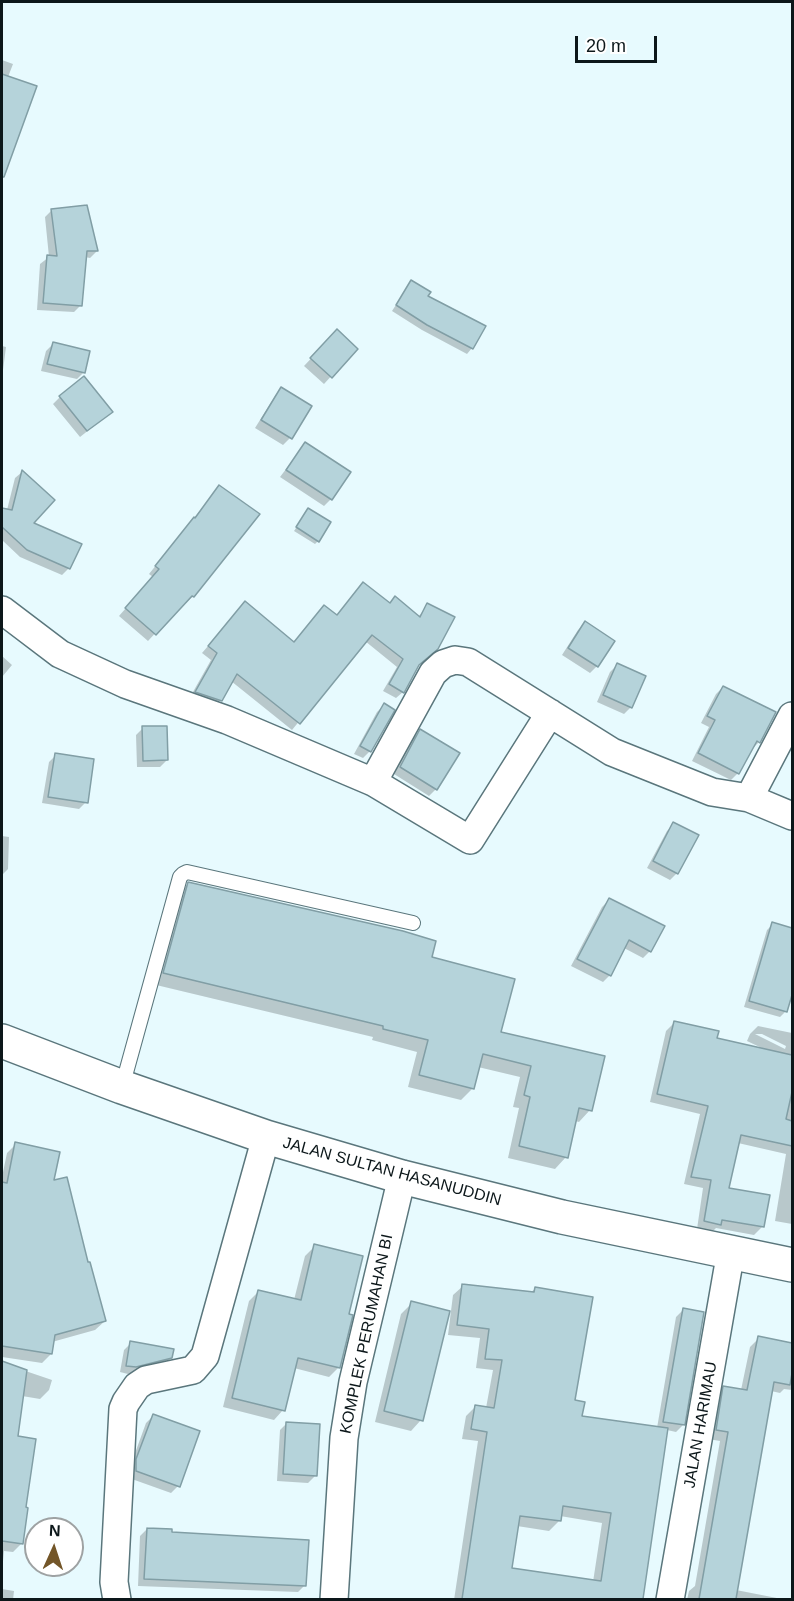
<!DOCTYPE html>
<style>
body{margin:0}
#map{position:relative;width:794px;height:1601px;overflow:hidden;background:#e7fafe;font-family:Arial,sans-serif}
canvas{display:block}
.frame{position:absolute;inset:0;border:3px solid #0c171a;pointer-events:none}
.north{position:absolute;left:24px;top:1517px;width:60px;height:60px;box-sizing:border-box;background:#fff;border:2px solid #9ea2a3;border-radius:50%;rotate:3deg;font-size:16px;font-weight:700;line-height:24px;text-align:center;color:#0c171a}
.north::after{content:'';display:block;margin:auto;width:21px;height:27px;background:#735629;clip-path:polygon(50% 0,100% 100%,50% 72%,0 100%)}
.scale{position:absolute;left:575px;top:36px;width:82px;height:27px;box-sizing:border-box;border:3px solid #0c171a;border-top:0;padding-left:8px;font-size:18px;line-height:21px;white-space:nowrap;color:#0c171a;-webkit-text-stroke:4px #fff;paint-order:stroke}
</style>
<div id="map">
<canvas width="794" height="1601"></canvas>
<div class="frame"></div>
<div class="north">N</div>
<div class="scale">20 m</div>
</div>
<script>
const ctx = document.querySelector('canvas').getContext('2d');
ctx.lineJoin = 'round';
function paint(path, color) { ctx.fillStyle = color; ctx.fill(path, 'evenodd'); }
const toPath = rows => new Path2D(rows.map(r => 'M' + r).join(''));
function stroke(path, color, width, dash) { ctx.strokeStyle = color; ctx.lineWidth = width; ctx.lineCap = dash ? 'butt' : 'round'; ctx.setLineDash(dash || []); ctx.stroke(path); }
function label(font, color, halo, rows, align = 'center') {
  ctx.font = font + ' Arial,sans-serif'; ctx.lineWidth = 5; ctx.setLineDash([]); ctx.textBaseline = 'middle'; ctx.strokeStyle = halo; ctx.fillStyle = color; for (const [text, x, y, turn = 0] of rows) {
    ctx.save(); ctx.translate(x, y); ctx.rotate((+turn || 0) * Math.PI / 180); ctx.textAlign = isNaN(turn) ? turn : align; if (halo) ctx.strokeText(text, 0, 0); ctx.fillText(text, 0, 0); ctx.restore();
  }
}
const shadow = toPath([
 [2,60,13,64,8,77,2,162],
 [52,210,97,251,90,258,85,257,81,305,74,312,37,310,40,264,49,257,45,217],
 [411,282,472,348,467,354,422,330,392,311],
 [337,331,356,349,324,384,304,366],
 [53,344,84,372,77,379,41,371,46,351],
 [2,346,6,347,2,378],
 [282,389,290,438,283,445,255,428,275,396],
 [60,397,104,418,80,437,53,404],
 [305,444,331,499,324,506,280,477],
 [22,472,31,523,69,568,62,575,20,557,2,540,2,509,7,510,15,478],
 [219,487,193,596,186,603,184,602,148,641,119,616,153,577,149,574],
 [308,510,318,541,315,544,294,531],
 [389,604,418,617,428,605,417,666,403,692,396,698,383,691,397,667,365,641,292,730,231,681,220,700,214,707,189,699,211,660,202,653,239,610,293,643,324,607,336,616],
 [585,623,597,666,590,673,562,655,578,630],
 [2,656,12,665,2,677],
 [617,665,631,707,624,714,597,702,610,672],
 [723,687,759,742,752,749,738,773,731,780,692,761,709,727,701,723,716,694],
 [384,705,370,751,363,758,354,754,377,712],
 [143,728,167,760,160,767,137,767,136,735],
 [420,731,436,789,429,796,394,774,413,738],
 [56,755,86,802,79,809,42,803,49,762],
 [674,824,677,873,670,880,647,868,667,831],
 [2,836,9,837,8,869,2,875],
 [189,883,431,958,500,1033,590,1110,579,1122,575,1121,566,1157,555,1169,508,1158,519,1108,513,1107,520,1077,478,1067,473,1088,461,1100,408,1087,417,1052,372,1040,373,1037,152,984,177,895],
 [609,900,650,951,643,958,624,948,610,975,603,982,571,966,602,907],
 [773,924,792,930,792,989,786,1011,780,1017,744,1007,767,930],
 [674,1023,716,1039,764,1049,747,1041,750,1034,758,1026,792,1033,792,1224,775,1221,786,1154,738,1143,728,1189,762,1227,754,1235,716,1228,712,1232,697,1229,703,1188,684,1184,700,1114,650,1102,666,1031],
 [755,1034,762,1034,786,1046,785,1049],
 [16,1144,52,1182,87,1264,105,1321,95,1330,52,1342,51,1354,42,1363,2,1357,2,1359,2,1177,7,1153],
 [315,1246,347,1315,339,1367,329,1377,294,1368,283,1410,274,1420,223,1407,249,1301,259,1291,294,1300,305,1256],
 [463,1286,530,1293,535,1289,574,1401,581,1417,657,1428,676,1317,683,1310,683,1425,676,1432,667,1430,642,1600,454,1600,478,1441,462,1439,466,1416,476,1406,486,1408,493,1370,476,1368,480,1338,448,1335,453,1295],
 [560,1516,602,1523,593,1582,510,1569,517,1526,549,1531,559,1521],
 [412,1303,421,1420,411,1431,375,1422,401,1314],
 [759,1338,792,1345,792,1390,784,1389,780,1393,771,1391,736,1590,787,1600,687,1600,689,1591,695,1586,720,1441,708,1439,715,1396,724,1387,741,1390,750,1347],
 [131,1343,171,1358,164,1365,128,1374,120,1372,124,1350],
 [2,1363,52,1380,49,1390,40,1399,22,1396,16,1437,24,1509,22,1543,13,1552,4,1551,2,1572],
 [153,1416,178,1486,171,1493,129,1478,130,1467,146,1423],
 [287,1423,315,1476,308,1483,277,1481,280,1430],
 [147,1529,170,1533,305,1585,298,1592,138,1586,140,1536],
 [2,1589,14,1591,13,1600,2,1600]
]);
const building = toPath([
 [2,74,37,86,4,177,2,177,2,74],
 [87,205,98,251,87,251,82,306,43,303,47,255,57,256,51,209,87,205],
 [411,280,431,292,428,296,486,326,473,349,427,325,396,305,411,280],
 [337,329,358,349,332,378,310,358,337,329],
 [53,342,90,351,85,373,47,364,53,342],
 [84,376,113,412,87,431,59,396,84,376],
 [281,387,312,406,292,439,261,420,281,387],
 [305,442,351,472,332,500,286,470,305,442],
 [22,470,55,500,34,523,82,544,70,569,27,550,2,527,2,508,12,510,22,470],
 [219,485,260,514,194,597,192,596,156,635,125,608,159,569,155,566,194,517,195,518,219,485],
 [308,508,331,522,319,542,296,527,308,508],
 [363,582,390,603,395,596,420,617,427,603,455,617,438,649,419,665,404,693,389,684,403,659,372,635,300,724,237,674,222,701,195,692,217,653,208,646,245,601,294,642,324,605,337,615,363,582],
 [585,621,615,641,598,667,568,648,585,621],
 [617,663,646,676,632,708,603,695,617,663],
 [723,686,776,712,760,743,757,741,739,774,698,753,715,720,707,716,723,686],
 [384,703,395,710,371,752,360,746,384,703],
 [142,726,167,726,168,760,143,761,142,726],
 [420,729,460,753,437,790,400,767,420,729],
 [55,753,94,759,88,803,48,797,55,753],
 [673,822,699,835,678,874,653,861,673,822],
 [188,882,403,931,436,941,432,957,515,979,501,1032,605,1056,592,1111,579,1108,568,1158,519,1146,530,1097,524,1095,531,1066,483,1054,474,1089,419,1075,428,1040,383,1029,383,1026,163,973,188,882],
 [609,898,665,926,651,952,629,940,611,976,577,959,609,898],
 [772,922,792,928,792,995,787,1012,749,1001,772,922],
 [674,1021,719,1031,717,1038,792,1055,792,1092,786,1119,792,1121,792,1146,741,1135,729,1188,770,1195,764,1227,722,1220,721,1225,704,1221,711,1180,691,1177,708,1106,657,1094,674,1021],
 [15,1142,60,1152,54,1180,67,1177,88,1262,90,1262,106,1321,55,1335,52,1354,2,1346,2,1182,7,1183,15,1142],
 [314,1244,363,1256,349,1314,353,1315,340,1368,298,1358,285,1411,232,1398,258,1290,301,1300,314,1244],
 [462,1284,534,1292,535,1287,593,1297,575,1400,585,1402,582,1416,668,1428,643,1599,462,1599,487,1432,471,1429,475,1405,494,1408,502,1360,485,1359,489,1329,457,1325,462,1284],
 [563,1506,611,1513,601,1581,512,1568,520,1516,561,1521,563,1506],
 [411,1301,450,1311,423,1421,384,1411,411,1301],
 [683,1308,704,1312,685,1425,663,1422,683,1308],
 [758,1336,792,1343,792,1373,790,1385,774,1382,736,1599,699,1599,728,1432,716,1430,723,1386,747,1390,758,1336],
 [130,1341,174,1349,172,1358,136,1367,126,1366,130,1341],
 [2,1361,27,1370,18,1436,36,1439,26,1507,28,1508,23,1544,2,1541,2,1361],
 [153,1414,200,1431,180,1487,136,1471,136,1459,153,1414],
 [286,1422,320,1424,317,1476,283,1474,286,1422],
 [147,1528,172,1529,172,1532,309,1540,306,1586,144,1579,147,1528]
]);
const service = toPath([
 [122,1087,180,877,183,874,187,872,413,923]
]);
const minor = toPath([
 [2,610,60,654,125,684,227,720,373,782,470,840,550,713],
 [373,782,433,673,443,664,455,660,468,662,612,752,712,792,749,798,792,816],
 [749,798,792,716],
 [117,1600,114,1582,123,1409,126,1402,137,1386,146,1380,193,1370,205,1356,266,1137],
 [334,1600,344,1438,353,1382,402,1177],
 [670,1600,731,1251]
]);
const trunk = toPath([
 [2,1041,122,1087,266,1137,402,1177,562,1217,792,1265]
]);
const streetNames = [
 ["JALAN SULTAN HASANUDDIN",392,1172,15],
 ["KOMPLEK PERUMAHAN BI",367,1334,-78],
 ["JALAN HARIMAU",701,1425,-80]
];
paint(shadow, '#0003');
paint(building, '#b5d3da');
stroke(building, '#819ea5', 1.5);
stroke(service, '#5a767c', 16);
stroke(minor, '#5a767c', 30);
stroke(trunk, '#5a767c', 36);
stroke(service, '#fff', 14);
stroke(minor, '#fff', 27);
stroke(trunk, '#fff', 33);
label('16px', '#0c171a', '#fff', streetNames);
</script>
